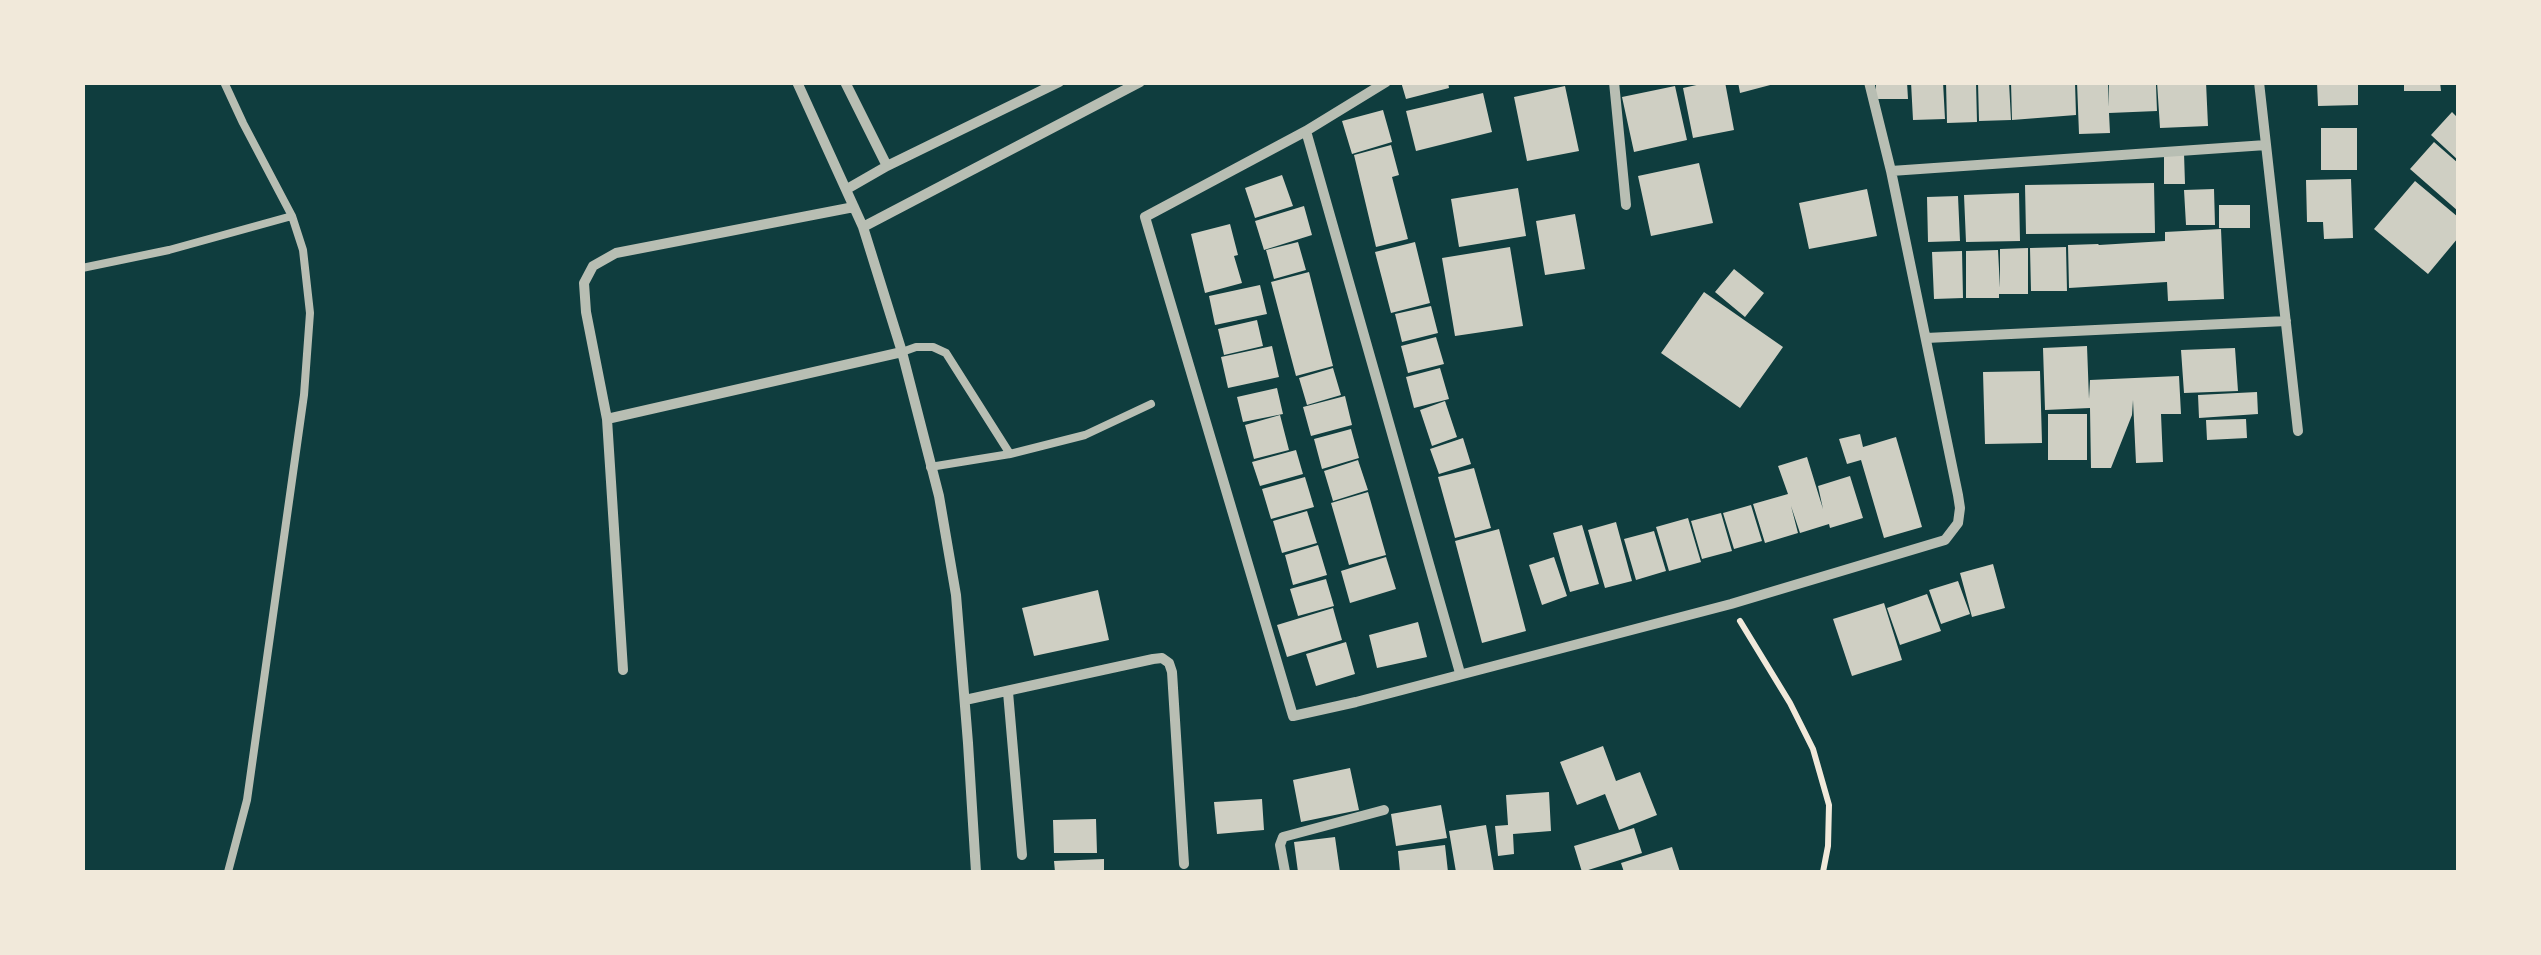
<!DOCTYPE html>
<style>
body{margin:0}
#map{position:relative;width:2541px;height:955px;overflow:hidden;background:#0f3d3e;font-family:"Roboto Condensed",sans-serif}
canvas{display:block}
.frame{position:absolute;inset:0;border:85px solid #f1e9da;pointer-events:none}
</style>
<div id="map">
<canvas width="2541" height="955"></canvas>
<div class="frame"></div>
</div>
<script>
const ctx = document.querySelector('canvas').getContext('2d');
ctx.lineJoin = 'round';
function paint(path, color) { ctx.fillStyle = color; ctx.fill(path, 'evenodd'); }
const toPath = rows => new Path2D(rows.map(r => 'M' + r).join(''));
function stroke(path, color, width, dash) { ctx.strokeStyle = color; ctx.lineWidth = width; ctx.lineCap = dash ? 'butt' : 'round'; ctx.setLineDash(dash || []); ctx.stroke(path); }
const building = toPath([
 [1401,82,1448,82,1449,88,1406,99],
 [1710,82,1725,82,1734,130,1693,138,1683,88],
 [1738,82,1774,82,1774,84,1740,93],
 [1876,82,1907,82,1908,99,1876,99],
 [1911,82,1943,82,1945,119,1913,120],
 [1946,82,1976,82,1977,122,1947,123],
 [1978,82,2009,82,2011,120,1979,121],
 [2011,82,2075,82,2076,115,2012,120],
 [2077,82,2108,82,2109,107,2109,82,2156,85,2157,111,2109,113,2110,133,2079,134],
 [2157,82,2206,82,2208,126,2160,128],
 [2317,82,2358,82,2358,105,2318,106],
 [2404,82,2440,82,2441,91,2404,91],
 [1565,86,1579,151,1527,161,1514,97],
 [1675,86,1687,140,1634,152,1622,97],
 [1483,93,1492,132,1416,151,1406,111],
 [1383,110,1392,142,1352,154,1342,121],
 [2452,112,2458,118,2458,160,2431,135],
 [2321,128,2357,128,2357,170,2321,170],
 [2434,142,2458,163,2458,211,2410,169],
 [1391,145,1399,175,1392,177,1408,239,1376,247,1354,155],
 [2164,153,2184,153,2185,184,2164,184],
 [1699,163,1713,223,1651,236,1638,176],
 [1282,175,1293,206,1255,218,1245,188],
 [2351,179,2353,238,2324,239,2323,222,2307,222,2306,180],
 [2415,181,2458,217,2458,238,2428,274,2374,229],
 [2154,183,2155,233,2026,234,2025,185],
 [1518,188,1526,236,1459,247,1451,199],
 [1867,189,1877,236,1809,249,1799,203],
 [2214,189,2215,225,2186,225,2184,190],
 [2019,193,2020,241,1966,242,1964,195],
 [1958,196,1960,241,1928,242,1927,197],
 [2219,205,2250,205,2250,228,2219,228],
 [1304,206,1312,235,1264,250,1255,221],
 [1575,214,1585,269,1545,275,1536,221],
 [1230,224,1238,255,1234,256,1242,283,1205,293,1191,234],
 [2221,229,2224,299,2168,301,2167,282,2069,288,2068,245,2098,244,2099,245,2165,241,2165,232],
 [1298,242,1306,270,1274,279,1266,250],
 [1415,242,1430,303,1391,313,1375,252],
 [1510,247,1523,326,1455,336,1442,258],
 [2066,247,2067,291,2031,291,2030,248],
 [2028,248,2028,294,1999,294,1999,298,1966,298,1966,251,1998,250,2000,288,2000,249],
 [1962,251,1963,298,1934,299,1932,252],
 [1734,269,1764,293,1745,317,1715,292],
 [1309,272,1333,366,1296,376,1271,282],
 [1260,285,1267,314,1215,325,1209,296],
 [1704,292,1783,347,1740,408,1661,353],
 [1431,306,1438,333,1402,342,1395,314],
 [1257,320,1263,346,1224,355,1218,329],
 [1436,337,1444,364,1408,373,1401,346],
 [1272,346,1279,377,1228,388,1221,357],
 [2087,346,2089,399,2090,380,2179,376,2181,414,2161,414,2163,462,2136,463,2133,400,2132,415,2111,468,2091,468,2090,408,2045,410,2043,348],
 [2235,348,2238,391,2184,393,2181,350],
 [1333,368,1341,395,1307,405,1299,378],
 [1440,368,1449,399,1414,408,1406,377],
 [2040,371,2042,443,1985,444,1983,372],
 [1277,388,1283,414,1243,422,1237,397],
 [2257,392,2258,414,2199,418,2198,395],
 [1345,396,1352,425,1311,436,1303,407],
 [1445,401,1457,437,1432,446,1420,410],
 [2048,414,2087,414,2087,460,2048,460],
 [1280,415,1289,450,1254,459,1245,425],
 [2246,419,2247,438,2207,440,2206,420],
 [1351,429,1359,458,1322,469,1314,439],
 [1860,434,1863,447,1896,437,1922,527,1884,538,1861,460,1847,464,1839,439],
 [1463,438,1471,464,1439,474,1430,449],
 [1296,450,1303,474,1260,486,1252,462],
 [1807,457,1823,509,1818,486,1850,476,1863,518,1830,528,1829,524,1800,533,1791,506,1798,533,1765,543,1753,504,1788,494,1778,466],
 [1358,460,1368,490,1333,501,1324,471],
 [1474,468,1491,528,1455,538,1438,477],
 [1305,477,1314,507,1271,519,1262,489],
 [1368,492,1386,555,1349,565,1331,503],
 [1751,505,1762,541,1734,549,1723,513],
 [1307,511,1317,543,1282,553,1273,521],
 [1721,513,1732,551,1702,559,1691,521],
 [1688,518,1701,562,1669,571,1656,527],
 [1616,522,1632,581,1605,588,1588,530],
 [1582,525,1599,584,1570,592,1553,533],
 [1499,529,1526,631,1482,643,1455,541],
 [1654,531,1666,571,1636,580,1624,539],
 [1318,545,1327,575,1293,585,1285,555],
 [1386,557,1396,589,1350,603,1341,571],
 [1554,557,1567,596,1542,605,1529,565],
 [1993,564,2005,608,1972,617,1960,573],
 [1326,579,1334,606,1298,616,1290,589],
 [1958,581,1970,614,1941,624,1929,590],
 [1098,590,1109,640,1034,656,1022,608],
 [1927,594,1941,631,1900,645,1887,608],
 [1884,603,1902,660,1852,676,1833,619],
 [1333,608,1342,640,1287,657,1277,625],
 [1418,622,1427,657,1377,668,1369,635],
 [1346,642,1355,674,1316,686,1306,654],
 [1603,746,1616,781,1640,772,1657,815,1619,830,1605,794,1577,805,1560,762],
 [1350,768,1359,810,1301,822,1293,780],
 [1549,792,1551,831,1513,834,1514,854,1498,856,1495,826,1508,825,1506,795],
 [1262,799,1264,830,1217,834,1214,802],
 [1441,805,1447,838,1396,846,1391,814],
 [1096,819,1097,853,1054,853,1053,820],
 [1486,825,1494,872,1456,872,1449,831],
 [1634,828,1642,853,1582,872,1574,846],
 [1335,837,1340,872,1298,872,1294,842],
 [1445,845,1448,872,1400,872,1398,851],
 [1672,847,1680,872,1624,872,1621,863],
 [1104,859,1104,872,1055,872,1054,861]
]);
const path = toPath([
 [1740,621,1790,703,1813,749,1829,805,1828,846,1823,872]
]);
const service = toPath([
 [224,82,243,123,292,216,303,250,310,313,304,395,247,800,228,872],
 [82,268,169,250,292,216],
 [902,352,916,347,933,347,946,353,1010,454],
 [930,467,1010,454,1085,435,1151,404]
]);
const minor = toPath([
 [797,82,863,227,902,352,939,496,956,595,968,743,976,872],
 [845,82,887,166],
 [1386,82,1306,131,1145,217,1293,716,1356,702,1731,604,1945,540,1958,523,1960,508,1958,495,1891,171,1869,82],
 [1614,82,1626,205],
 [2259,82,2298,431],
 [1306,131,1460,673],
 [1891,171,2266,145],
 [847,189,887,166,1059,82],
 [863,227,1140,82],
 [1926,338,2286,321],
 [607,419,902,352],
 [623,670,607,419,586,312,584,283,593,266,616,253,854,207],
 [1008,692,1022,855],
 [965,700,1153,659,1162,658,1169,663,1172,672,1184,864],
 [1285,872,1280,845,1283,837,1384,810]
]);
paint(building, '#cfcfc3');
stroke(path, '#f1e9da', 6);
stroke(service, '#b8beb3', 8);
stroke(minor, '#b8beb3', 10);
</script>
